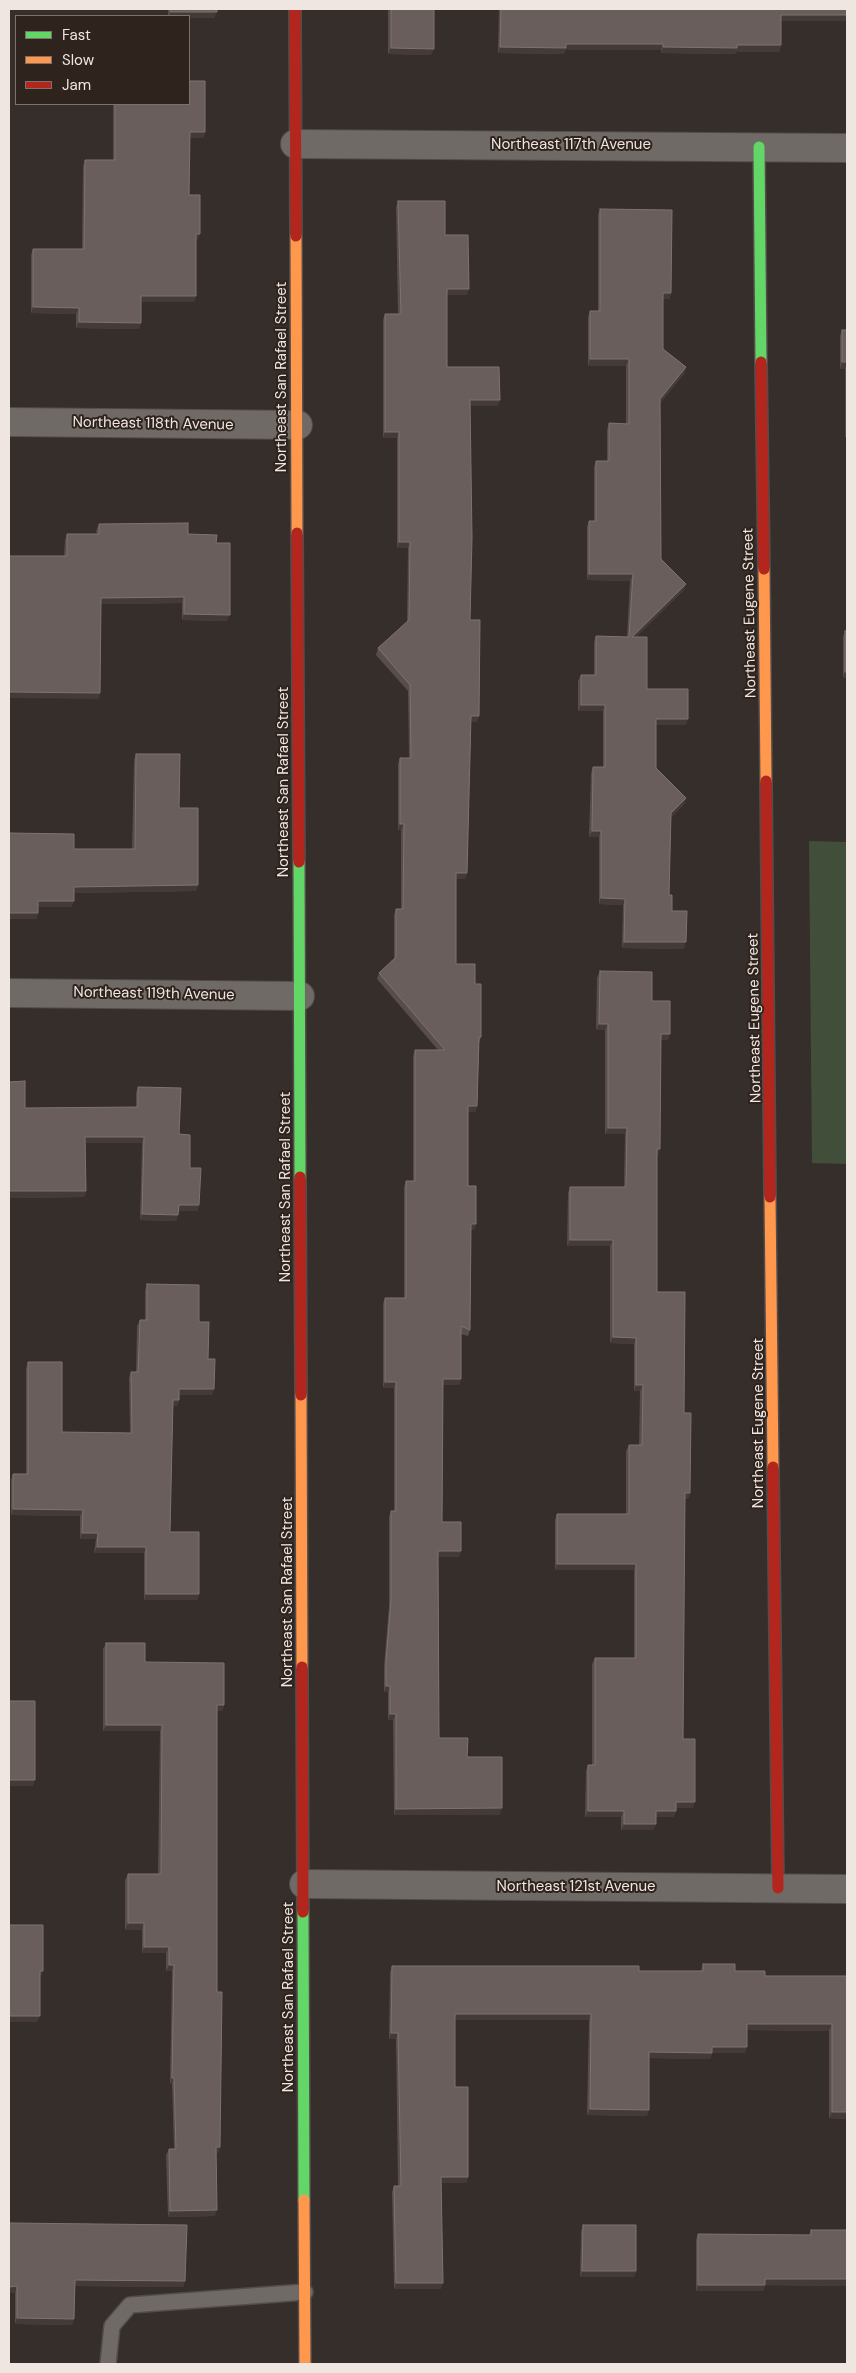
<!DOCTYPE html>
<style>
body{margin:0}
#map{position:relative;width:856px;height:2373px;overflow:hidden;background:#362e2b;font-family:"DM Sans",sans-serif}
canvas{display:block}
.frame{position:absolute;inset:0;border:10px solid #efe6e2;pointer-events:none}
.legend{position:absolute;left:15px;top:15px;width:175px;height:90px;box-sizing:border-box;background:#2f231d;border:1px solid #7c716c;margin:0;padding:6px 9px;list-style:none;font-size:15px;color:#efe6e2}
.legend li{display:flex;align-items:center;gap:10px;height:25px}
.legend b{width:25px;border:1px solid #7c716c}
</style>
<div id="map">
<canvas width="856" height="2373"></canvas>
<div class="frame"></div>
<ul class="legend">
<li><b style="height:6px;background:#63d668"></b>Fast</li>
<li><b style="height:6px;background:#ff974d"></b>Slow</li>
<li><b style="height:6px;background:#b3261e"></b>Jam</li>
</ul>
</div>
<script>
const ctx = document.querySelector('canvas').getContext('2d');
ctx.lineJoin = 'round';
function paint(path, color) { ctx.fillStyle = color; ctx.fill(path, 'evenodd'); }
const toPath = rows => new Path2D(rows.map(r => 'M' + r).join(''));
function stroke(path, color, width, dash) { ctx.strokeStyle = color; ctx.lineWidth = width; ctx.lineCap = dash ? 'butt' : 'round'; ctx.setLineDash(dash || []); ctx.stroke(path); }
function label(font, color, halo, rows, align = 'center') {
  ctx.font = font + ' "DM Sans",sans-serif'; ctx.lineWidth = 4; ctx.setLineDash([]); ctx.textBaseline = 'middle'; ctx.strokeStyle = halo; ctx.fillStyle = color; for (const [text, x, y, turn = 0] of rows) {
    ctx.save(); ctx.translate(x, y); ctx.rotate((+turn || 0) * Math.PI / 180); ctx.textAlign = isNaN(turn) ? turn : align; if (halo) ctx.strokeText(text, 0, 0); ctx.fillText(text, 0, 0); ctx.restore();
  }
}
const green = toPath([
 [809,841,847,842,847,1164,812,1163]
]);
const lane = toPath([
 [108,2364,112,2326,130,2305,305,2292]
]);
const street = toPath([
 [295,144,847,148],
 [9,422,298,425],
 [9,993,300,996],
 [304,1884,847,1889]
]);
const fast = toPath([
 [759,147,761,362],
 [299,862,300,1177],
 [303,1912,304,2200]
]);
const slow = toPath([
 [296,236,297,533],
 [764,569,766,781],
 [770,1197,773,1467],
 [301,1395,302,1667],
 [304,2200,305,2364]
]);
const jam = toPath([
 [295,9,296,236],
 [761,362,764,569],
 [297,533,299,862],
 [766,781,770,1197],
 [300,1177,301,1395],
 [773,1467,778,1888],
 [302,1667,303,1912]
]);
const wall = toPath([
 [168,9,217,9,214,18,189,18,189,16,168,16],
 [389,9,434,9,431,55,388,54,388,11],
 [499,9,847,9,847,21,781,21,781,45,779,52,736,52,735,54,661,53,661,50,565,50,564,54,498,53],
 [113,104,189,104,205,132,203,138,190,138,189,195,198,240,196,240,196,296,194,302,141,302,141,323,139,329,76,328,76,314,31,313,31,255,33,249,82,249,83,166,85,160,113,160],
 [398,201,445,235,467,295,447,295,447,367,500,400,497,406,470,406,470,620,477,722,470,722,467,873,465,879,456,879,456,964,475,984,481,1037,479,1043,477,1106,475,1112,468,1112,468,1186,476,1224,474,1230,471,1230,470,1330,468,1336,461,1334,461,1379,459,1385,443,1385,442,1522,461,1551,459,1557,438,1557,439,1738,467,1757,502,1808,499,1815,394,1815,393,1720,388,1720,388,1692,384,1692,384,1667,389,1606,389,1517,391,1511,394,1511,394,1388,383,1388,383,1304,385,1298,404,1298,404,1187,406,1181,413,1181,413,1056,415,1050,438,1050,377,979,379,973,394,959,394,915,396,909,401,909,401,830,398,830,398,764,400,758,409,758,408,691,376,655,378,648,407,622,408,548,397,548,397,438,383,438,383,320,385,314,398,314,396,207],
 [600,209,671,293,669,299,663,299,663,349,686,367,684,374,660,403,661,559,684,590,636,637,647,689,686,725,656,725,656,768,686,798,684,804,671,817,669,895,672,911,684,949,622,948,623,905,599,904,599,837,589,837,591,773,593,767,603,767,603,711,578,711,578,681,581,675,594,675,594,642,596,636,627,637,630,581,587,580,587,527,589,521,594,521,594,467,596,461,607,461,607,430,609,423,626,424,626,366,588,366,588,317,590,311,598,311,598,215],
 [842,330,847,330,847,437,845,437,845,369,840,369,840,336],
 [99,524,188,534,216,543,227,621,182,620,182,603,101,604,100,693,98,699,64,556,65,540,67,534,97,534,96,531],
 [845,631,847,678,843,678,843,637],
 [136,754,179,808,196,891,74,893,74,901,71,907,38,907,38,913,36,919,9,919,74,849,132,849,134,760],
 [600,971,652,1001,668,1040,661,1040,658,1156,657,1156,657,1292,684,1413,690,1493,688,1499,684,1499,683,1739,693,1808,676,1808,676,1811,673,1817,656,1817,656,1824,653,1830,621,1830,621,1817,585,1817,586,1771,588,1765,592,1765,592,1664,595,1658,634,1658,634,1570,555,1570,555,1520,557,1514,626,1514,626,1451,629,1445,639,1445,640,1391,634,1391,634,1344,610,1343,610,1246,567,1246,568,1193,570,1187,624,1187,625,1134,605,1134,605,1030,596,1030,597,978],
 [9,1082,25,1108,136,1107,136,1093,138,1087,179,1134,190,1168,199,1205,197,1211,178,1211,176,1221,140,1220,142,1143,85,1143,86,1191,84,1197,9,1198],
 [147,1284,199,1322,208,1359,212,1395,179,1395,179,1400,177,1406,173,1406,170,1532,199,1594,197,1600,144,1600,144,1553,94,1553,96,1539,80,1539,80,1516,11,1515,11,1480,13,1474,26,1474,26,1369,28,1362,62,1432,130,1433,129,1378,131,1372,136,1372,137,1326,140,1320,145,1320,145,1290],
 [106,1643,145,1662,224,1705,222,1711,217,1711,217,1992,220,2147,218,2153,216,2153,215,2216,168,2217,166,2155,169,2149,174,2149,172,2084,170,2084,172,1971,166,1971,166,1953,142,1953,142,1930,125,1930,125,1880,128,1874,158,1874,160,1731,103,1731,103,1649],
 [703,1964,735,1971,765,1976,847,1976,847,2119,829,2118,829,2031,747,2030,745,2053,712,2053,710,2059,649,2058,647,2116,587,2115,589,2020,455,2020,455,2087,468,2177,466,2183,441,2183,441,2289,394,2289,392,2192,394,2186,398,2186,396,2039,389,2039,390,1972,392,1966,639,1971,701,1971],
 [9,2223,185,2281,183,2287,75,2286,72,2325,15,2324,15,2293],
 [583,2225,636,2271,634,2277,580,2277,581,2231],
 [811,2230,847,2230,847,2286,765,2285,763,2291,696,2291,696,2240,698,2234,809,2235]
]);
const shadedWall = toPath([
 [170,12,217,12,214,18,189,18,189,16,169,16],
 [781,15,847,15,847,21,779,21],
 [566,44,663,44,661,50,565,50,564,54,498,53,500,47],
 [737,45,781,45,779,52,736,52,735,54,661,53,663,47],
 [391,48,434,49,431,55,388,54],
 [190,132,205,132,203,138,188,138],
 [196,234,200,234,198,240,194,240],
 [447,289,469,289,467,295,445,295],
 [663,293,671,293,669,299,661,299],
 [141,296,196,296,194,302,139,302],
 [33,307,79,308,76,314,31,313],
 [79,322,141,323,139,329,76,328],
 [590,359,629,359,626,366,588,366],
 [842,362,847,362,845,369,840,369],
 [686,367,684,374,658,405,660,399],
 [470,400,500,400,497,406,468,406],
 [385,432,399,432,397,438,383,438],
 [399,542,410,542,408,548,397,548],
 [589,574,633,574,630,581,587,580],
 [686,584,684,590,630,643,632,637],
 [184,597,182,603,99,604,101,598],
 [184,614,230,615,227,621,182,620],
 [845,672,847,672,847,678,843,678],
 [9,692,100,693,98,699,9,698],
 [581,705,605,705,603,711,578,711],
 [471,716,479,716,477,722,468,722],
 [656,719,688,719,686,725,653,725],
 [686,798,684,804,669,819,671,813],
 [400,824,404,824,401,830,398,830],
 [592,831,601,831,599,837,589,837],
 [456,873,467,873,465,879,454,879],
 [198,885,196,891,72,893,74,887],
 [601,898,625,899,623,905,599,904],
 [38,901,74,901,71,907,36,907],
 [9,913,38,913,36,919,9,919],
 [624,942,686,942,684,949,622,948],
 [599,1024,608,1024,605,1030,596,1030],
 [661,1034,670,1034,668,1040,659,1040],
 [468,1106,477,1106,475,1112,466,1112],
 [608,1128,627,1128,625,1134,605,1134],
 [85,1137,144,1137,142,1143,83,1143],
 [657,1149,660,1149,658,1156,655,1156],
 [9,1191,86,1191,84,1197,9,1198],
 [179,1205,199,1205,197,1211,177,1211],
 [142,1214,178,1215,176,1221,140,1220],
 [471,1224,476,1224,474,1230,469,1230],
 [570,1240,613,1240,610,1246,567,1246],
 [613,1337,636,1338,634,1344,610,1343],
 [443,1379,461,1379,459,1385,440,1385],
 [385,1382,396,1382,394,1388,383,1388],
 [636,1385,643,1385,640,1391,634,1391],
 [179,1389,214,1389,212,1395,177,1395],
 [173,1400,179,1400,177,1406,171,1406],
 [685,1493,690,1493,688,1499,682,1499],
 [13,1509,83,1510,80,1516,11,1515],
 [82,1533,98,1533,96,1539,80,1539],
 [97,1547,146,1547,144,1553,94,1553],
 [438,1551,461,1551,459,1557,436,1557],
 [557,1564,636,1564,634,1570,555,1570],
 [146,1594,199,1594,197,1600,144,1600],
 [386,1686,390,1686,388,1692,384,1692],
 [217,1705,224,1705,222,1711,215,1711],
 [390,1714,396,1714,393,1720,388,1720],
 [106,1725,162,1725,160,1731,103,1731],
 [9,1780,35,1780,33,1786,9,1786],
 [676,1802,695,1802,693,1808,673,1808],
 [502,1808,499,1815,394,1815,396,1809],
 [588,1811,624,1811,621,1817,585,1817],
 [656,1811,676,1811,673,1817,653,1817],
 [624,1824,656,1824,653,1830,621,1830],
 [128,1923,144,1923,142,1930,125,1930],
 [144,1947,169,1947,166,1953,142,1953],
 [169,1965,174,1965,172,1971,166,1971],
 [40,1971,43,1971,41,1977,37,1977],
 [455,2014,591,2014,589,2020,453,2020],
 [9,2016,40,2016,37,2022,9,2022],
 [747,2024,832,2024,829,2031,745,2030],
 [391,2033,398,2033,396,2039,389,2039],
 [712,2047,747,2047,745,2053,710,2053],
 [649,2052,712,2053,710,2059,647,2058],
 [172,2078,174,2078,172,2084,170,2084],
 [590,2109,649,2110,647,2116,587,2115],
 [832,2112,847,2112,847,2119,829,2118],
 [216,2147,220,2147,218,2153,214,2153],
 [441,2177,468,2177,466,2183,439,2183],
 [217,2210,215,2216,168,2217,170,2211],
 [582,2271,636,2271,634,2277,580,2277],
 [765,2279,847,2279,847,2286,763,2285],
 [75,2280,185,2281,183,2287,73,2286],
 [396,2283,443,2283,441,2289,394,2289],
 [698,2285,765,2285,763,2291,696,2291],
 [17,2286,15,2293,9,2293,9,2287],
 [17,2318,74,2319,72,2325,15,2324]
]);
const building = toPath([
 [171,9,217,9,217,12,170,12,171,9],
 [391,9,434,9,434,49,391,48,391,9],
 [501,9,847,9,847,15,781,15,781,45,737,45,737,48,663,47,663,44,566,44,566,48,500,47,501,9],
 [189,81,205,81,205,132,190,132,189,195,200,195,200,234,196,234,196,296,141,296,141,323,79,322,79,308,33,307,33,249,84,249,85,160,115,160,115,104,189,104,189,81],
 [398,201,445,201,445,235,468,235,469,289,447,289,447,367,499,367,500,400,470,400,472,538,470,620,480,620,479,716,471,716,467,873,456,873,456,964,475,964,475,984,481,984,481,1037,479,1037,477,1106,468,1106,468,1186,476,1186,476,1224,471,1224,470,1330,461,1326,461,1379,443,1379,442,1522,461,1522,461,1551,438,1551,439,1738,468,1738,467,1757,502,1757,502,1808,396,1809,396,1714,390,1714,390,1686,386,1686,386,1661,391,1600,391,1511,396,1511,396,1382,385,1382,385,1298,406,1298,406,1181,415,1181,415,1050,445,1050,379,973,396,957,396,909,403,909,404,824,400,824,400,758,411,758,410,685,378,648,409,620,410,542,399,542,399,432,385,432,385,314,401,314,398,201],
 [600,209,672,210,671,293,663,293,663,349,686,367,660,399,661,559,686,584,632,637,647,637,647,689,688,689,688,719,656,719,656,768,686,798,671,813,669,895,672,895,672,911,687,911,686,942,624,942,625,899,601,898,601,831,592,831,593,767,605,767,605,705,581,705,581,675,596,675,596,636,629,637,633,574,589,574,589,521,596,521,596,461,609,461,609,423,629,424,629,359,590,359,590,311,600,311,600,209],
 [842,330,847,330,847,362,842,362,842,330],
 [188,523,188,534,217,535,216,543,230,543,230,615,184,614,184,597,101,598,100,693,9,692,9,556,67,556,67,534,99,534,99,524,188,523],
 [845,631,847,631,847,672,845,672,845,631],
 [136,754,180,754,179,808,198,808,198,885,74,887,74,901,38,901,38,913,9,913,9,833,74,834,74,849,135,849,136,754],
 [600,971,652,972,652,1001,670,1001,670,1034,661,1034,660,1149,657,1149,657,1292,685,1292,684,1413,691,1413,690,1493,685,1493,683,1739,695,1739,695,1802,676,1802,676,1811,656,1811,656,1824,624,1824,624,1811,588,1811,588,1765,595,1765,595,1658,636,1658,636,1564,557,1564,557,1514,629,1514,629,1445,642,1445,643,1385,636,1385,636,1338,613,1337,613,1240,570,1240,570,1187,626,1187,627,1128,608,1128,608,1024,599,1024,600,971],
 [25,1081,25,1108,138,1107,138,1087,181,1088,179,1134,190,1135,190,1168,201,1168,199,1205,179,1205,178,1215,142,1214,144,1137,85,1137,86,1191,9,1191,9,1082,25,1081],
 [147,1284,199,1285,199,1322,209,1322,208,1359,215,1359,214,1389,179,1389,179,1400,173,1400,170,1532,199,1532,199,1594,146,1594,146,1547,97,1547,98,1533,82,1533,83,1510,13,1509,13,1474,28,1474,28,1362,62,1362,62,1432,132,1433,131,1372,138,1372,140,1320,147,1320,147,1284],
 [106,1643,145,1643,145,1662,224,1663,224,1705,217,1705,217,1992,222,1992,220,2147,216,2147,217,2210,170,2211,169,2149,176,2149,174,2078,172,2078,174,1965,169,1965,169,1947,144,1947,144,1923,128,1923,128,1874,161,1874,162,1725,106,1725,106,1643],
 [9,1701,35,1701,35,1780,9,1780,9,1701],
 [9,1925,43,1925,43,1971,40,1971,40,2016,9,2016,9,1925],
 [703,1964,735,1964,735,1971,765,1971,765,1976,847,1976,847,2112,832,2112,832,2024,747,2024,747,2047,712,2047,712,2053,649,2052,649,2110,590,2109,591,2014,455,2014,455,2087,468,2087,468,2177,441,2177,443,2283,396,2283,394,2186,401,2186,398,2033,391,2033,392,1966,639,1966,639,1971,703,1971,703,1964],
 [9,2223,187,2225,185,2281,75,2280,74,2319,17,2318,17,2286,9,2287,9,2223],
 [583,2225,636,2225,636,2271,582,2271,583,2225],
 [811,2230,847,2230,847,2279,765,2279,765,2285,698,2285,698,2234,811,2235,811,2230]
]);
const streetNames = [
 ["Northeast 117th Avenue",571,145],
 ["Northeast San Rafael Street",282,377,-90],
 ["Northeast 118th Avenue",153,424,1],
 ["Northeast Eugene Street",750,613,-91],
 ["Northeast San Rafael Street",284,782,-90],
 ["Northeast 119th Avenue",154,994,1],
 ["Northeast Eugene Street",755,1018,-91],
 ["Northeast San Rafael Street",286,1187,-90],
 ["Northeast Eugene Street",759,1423,-90],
 ["Northeast San Rafael Street",288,1592,-90],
 ["Northeast 121st Avenue",576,1887],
 ["Northeast San Rafael Street",289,1997,-90]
];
paint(green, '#414f3a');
stroke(lane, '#534c4a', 18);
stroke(street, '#534c4a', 30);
stroke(fast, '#534c4a', 14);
stroke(slow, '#534c4a', 14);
stroke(jam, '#534c4a', 14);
stroke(lane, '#706a67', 15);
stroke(street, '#706a67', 28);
stroke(fast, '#63d668', 11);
stroke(slow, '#ff974d', 11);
stroke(jam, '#b3261e', 11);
paint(wall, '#594d4b');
paint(shadedWall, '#443a38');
paint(building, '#695e5c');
stroke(building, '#7e7371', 1);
label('15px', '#efe6e2', '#2f231d', streetNames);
</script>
